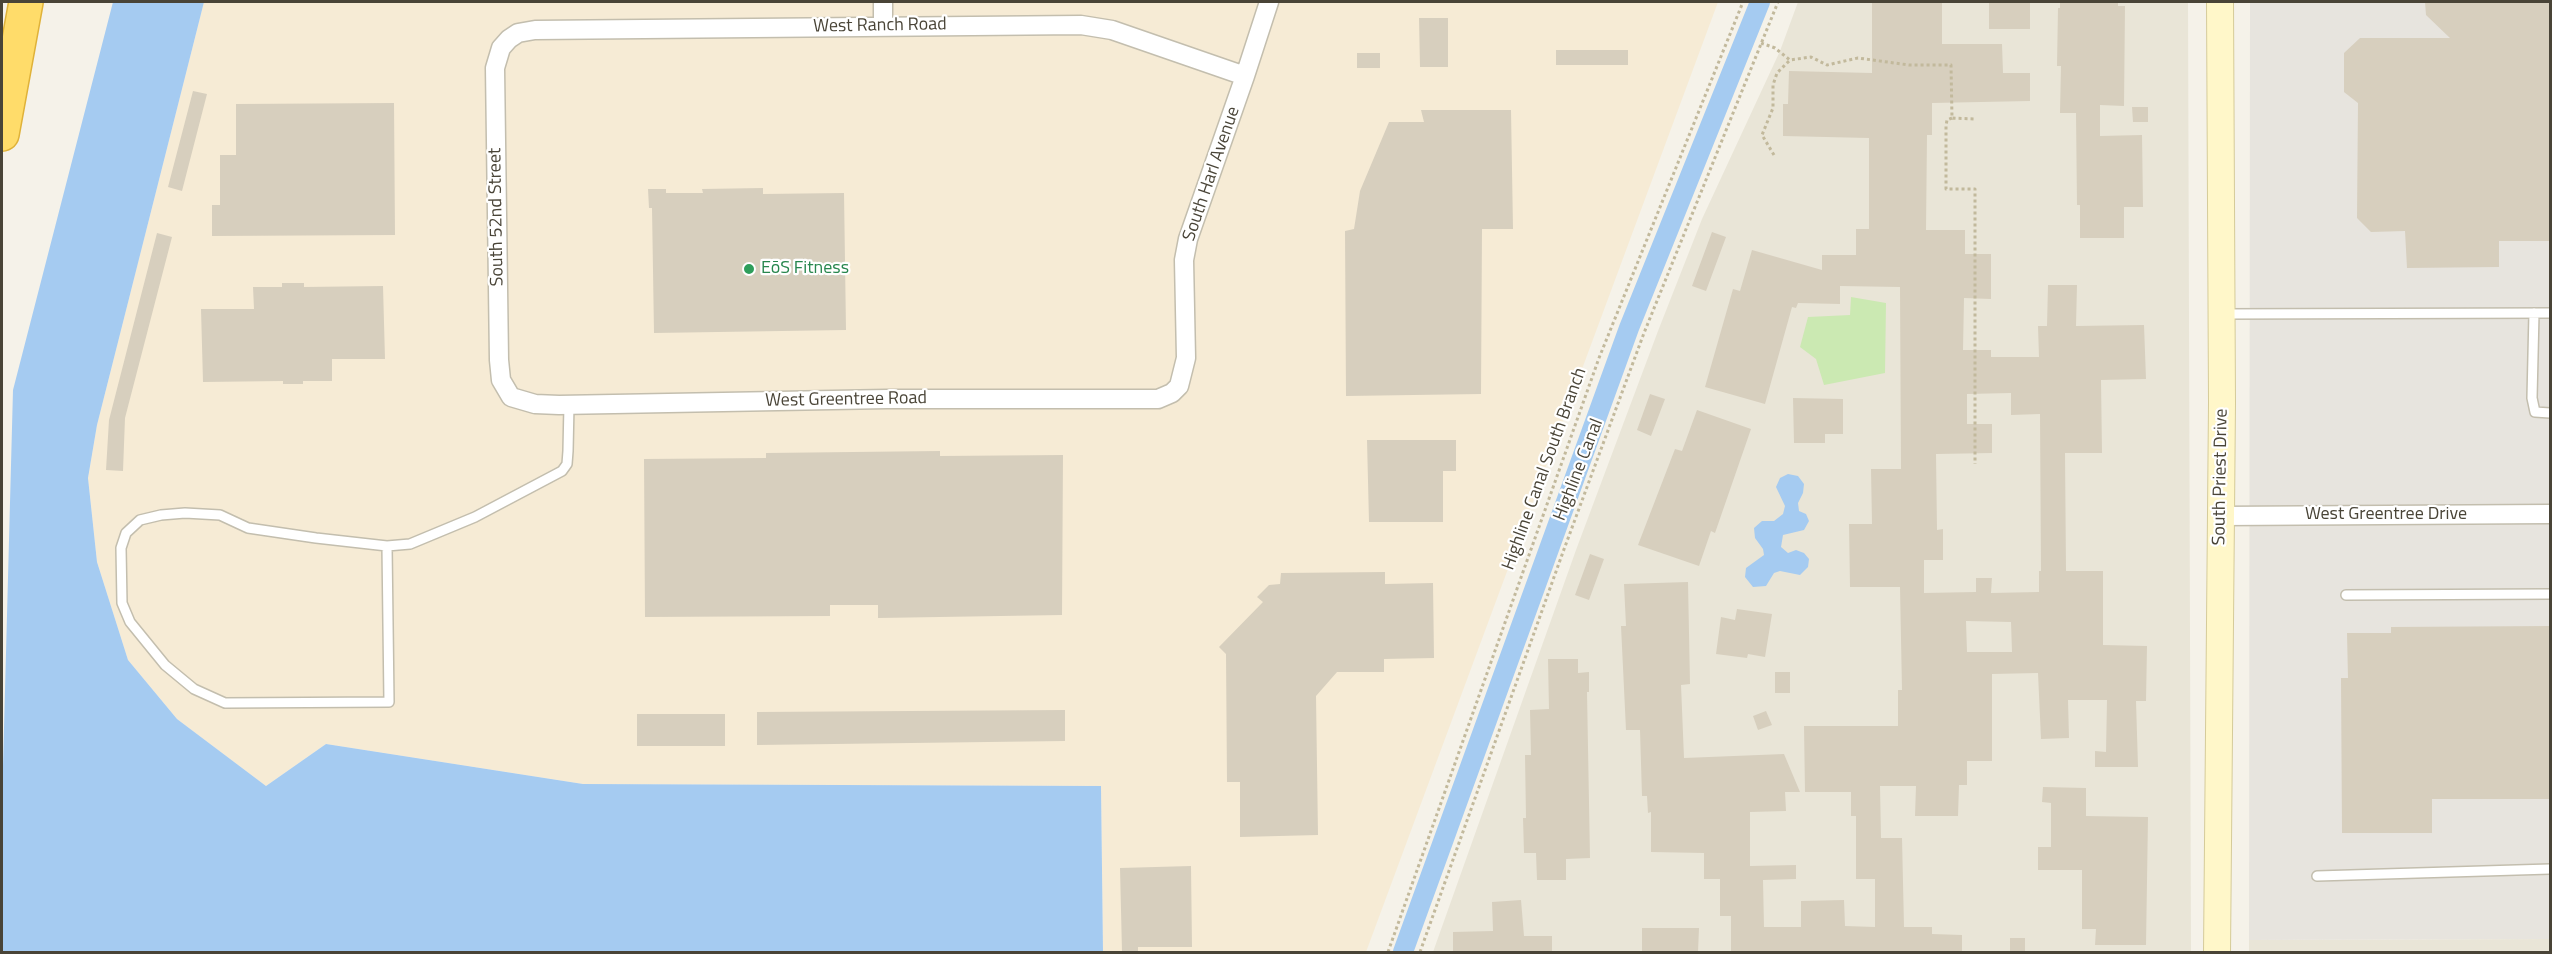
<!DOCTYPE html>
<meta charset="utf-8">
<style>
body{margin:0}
#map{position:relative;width:2552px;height:954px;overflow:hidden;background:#f5f2e9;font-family:"Titillium Web",sans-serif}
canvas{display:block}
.frame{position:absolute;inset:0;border:3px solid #494437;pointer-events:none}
</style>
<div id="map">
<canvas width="2552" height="954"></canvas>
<div class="frame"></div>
</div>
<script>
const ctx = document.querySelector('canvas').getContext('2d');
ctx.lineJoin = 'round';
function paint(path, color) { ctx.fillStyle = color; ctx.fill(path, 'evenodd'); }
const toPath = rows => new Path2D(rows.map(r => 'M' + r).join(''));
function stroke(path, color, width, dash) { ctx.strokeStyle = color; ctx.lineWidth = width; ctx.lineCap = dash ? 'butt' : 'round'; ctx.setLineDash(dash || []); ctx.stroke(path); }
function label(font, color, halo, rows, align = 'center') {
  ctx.font = font + ' "Titillium Web",sans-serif'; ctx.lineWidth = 4.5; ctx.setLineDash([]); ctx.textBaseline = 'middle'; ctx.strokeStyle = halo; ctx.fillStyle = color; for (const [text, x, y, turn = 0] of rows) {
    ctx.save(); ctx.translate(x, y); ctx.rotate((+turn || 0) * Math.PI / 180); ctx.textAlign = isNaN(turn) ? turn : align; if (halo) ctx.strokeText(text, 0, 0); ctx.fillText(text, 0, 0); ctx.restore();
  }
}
const residential = toPath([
 [1798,2,2188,2,2191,952,1433,952,1576,550,1658,331,1702,219,1780,51],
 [2550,939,2550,952,2249,952,2249,940]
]);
const commercial = toPath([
 [204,2,1718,2,1366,952,1103,952,1101,786,583,784,326,744,266,786,177,719,128,660,97,562,88,478,97,425]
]);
const industrial = toPath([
 [2250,2,2550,2,2550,939,2249,940]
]);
const green = toPath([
 [1851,297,1886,303,1885,373,1824,385,1816,359,1800,347,1808,317,1850,315]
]);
const water = toPath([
 [113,2,204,2,97,425,88,478,97,562,128,660,177,719,266,786,326,744,583,784,1101,786,1103,952,2,952,2,803,13,390],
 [1788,474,1798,476,1804,484,1803,493,1798,503,1799,511,1806,514,1809,521,1804,530,1783,535,1781,547,1788,553,1796,550,1804,553,1809,559,1808,567,1800,575,1780,571,1774,573,1766,586,1753,587,1745,577,1746,568,1764,555,1763,549,1755,538,1754,528,1762,521,1774,521,1783,514,1785,506,1776,487,1780,478]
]);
const canal = toPath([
 [1403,952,1629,328,1760,2]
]);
const building = toPath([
 [1872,2,1942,2,1942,44,2002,44,2003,73,2030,73,2030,101,1932,103,1932,135,1927,135,1926,230,1965,230,1965,254,1991,254,1991,299,1964,298,1963,350,1991,350,1991,357,2039,357,2038,326,2047,326,2048,285,2077,285,2076,326,2144,325,2146,379,2101,380,2102,453,2065,453,2066,571,2103,571,2103,645,2147,646,2146,701,2136,701,2138,767,2095,767,2095,751,2106,752,2107,700,2068,700,2069,738,2041,739,2038,673,1992,674,1992,761,1967,761,1967,785,1959,785,1958,816,1915,816,1916,786,1880,786,1881,838,1902,838,1904,927,1932,927,1932,934,1962,935,1962,952,1830,952,1830,951,1731,952,1731,916,1720,916,1720,879,1704,879,1704,853,1651,852,1651,812,1648,813,1647,796,1642,796,1640,730,1626,730,1621,626,1626,626,1624,584,1688,582,1690,684,1681,685,1684,758,1784,754,1800,792,1785,792,1786,811,1750,812,1750,866,1796,865,1796,879,1763,880,1764,927,1801,927,1801,901,1844,900,1845,926,1875,927,1875,879,1856,879,1856,816,1851,816,1851,792,1805,792,1804,726,1898,726,1898,690,1902,690,1900,587,1850,587,1849,524,1872,524,1871,469,1901,469,1900,287,1840,286,1840,304,1798,303,1796,308,1792,307,1765,404,1705,387,1733,289,1740,291,1752,250,1822,270,1822,255,1856,255,1856,229,1869,229,1869,138,1783,136,1783,104,1788,104,1789,71,1872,73],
 [2011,393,2011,415,2040,414,2041,571,2039,571,2039,592,1991,593,1992,578,1976,578,1976,592,1924,593,1924,560,1943,560,1943,529,1937,530,1936,454,1992,453,1992,424,1967,424,1967,394],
 [1966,621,2011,622,2012,652,1967,652],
 [1989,2,2030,2,2030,29,1989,29],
 [2060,2,2118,2,2118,6,2125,6,2124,106,2100,105,2100,136,2142,135,2143,207,2124,207,2124,238,2080,238,2080,205,2077,205,2076,113,2060,113,2061,66,2057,66,2058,8,2060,8],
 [2425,2,2550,2,2550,241,2499,241,2499,267,2407,268,2405,231,2371,232,2357,218,2358,103,2344,92,2344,53,2360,38,2450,38,2426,15],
 [1419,18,1448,18,1448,67,1420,67],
 [1556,50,1628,50,1628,65,1556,65],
 [1357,53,1380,53,1380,68,1357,68],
 [193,91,207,94,182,191,168,187],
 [394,103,395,235,212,236,212,205,220,205,220,155,236,155,236,104],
 [2132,107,2148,107,2148,122,2133,122],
 [1421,110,1511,110,1513,229,1482,229,1481,394,1346,396,1345,231,1354,229,1360,191,1389,122,1424,122],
 [763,188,763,194,844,193,846,330,654,333,652,208,649,208,648,189,666,189,666,193,703,193,702,189],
 [1712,232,1726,237,1706,291,1692,286],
 [157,233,172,237,125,418,123,471,106,470,109,420],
 [282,283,304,283,304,287,383,286,385,359,332,359,332,381,303,381,303,384,283,384,283,381,203,382,201,309,254,309,253,287,282,287],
 [1650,394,1665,399,1651,436,1637,430],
 [1793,398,1843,399,1843,434,1825,434,1825,443,1794,443],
 [1697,410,1751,429,1715,533,1711,531,1699,566,1638,545,1675,449,1682,451],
 [1367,440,1456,440,1456,471,1443,471,1443,522,1369,522],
 [940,451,940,456,1063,455,1062,615,878,618,878,605,830,605,830,616,645,617,644,459,766,458,766,453],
 [1590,554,1604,559,1589,600,1575,595],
 [1385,572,1385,584,1433,583,1434,658,1384,659,1384,672,1337,672,1316,696,1318,835,1240,837,1240,782,1227,782,1226,654,1219,647,1263,602,1257,597,1269,585,1280,584,1281,573],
 [1737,609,1772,614,1765,657,1748,654,1747,658,1716,654,1721,617,1735,620],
 [2550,626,2550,799,2432,799,2432,833,2342,833,2341,678,2348,678,2347,633,2391,633,2391,627],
 [1548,659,1578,659,1578,673,1589,672,1589,692,1587,692,1590,858,1566,859,1566,880,1537,880,1536,853,1524,853,1523,818,1526,818,1525,755,1531,755,1530,710,1549,709],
 [1775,672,1790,672,1790,693,1775,693],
 [1065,710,1065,741,757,745,757,712],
 [1766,711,1772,725,1758,730,1753,716],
 [637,714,725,714,725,746,637,746],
 [2043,787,2086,788,2086,816,2148,817,2146,945,2095,945,2096,929,2082,929,2082,870,2038,870,2038,847,2051,847,2051,803,2042,802],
 [1191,866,1192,947,1138,947,1138,952,1122,952,1120,868],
 [1521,900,1524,936,1552,936,1552,952,1453,952,1453,932,1493,931,1492,902],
 [1642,928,1699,928,1698,952,1642,952],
 [2010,938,2025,938,2025,952,2010,952]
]);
const path = toPath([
 [1761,43,1775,48,1790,60,1811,57,1827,65,1858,58,1909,65,1951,65,1952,118,1976,119],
 [1952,118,1947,120,1946,126,1946,189,1975,189,1975,464],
 [1774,155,1762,135,1773,108,1773,85,1777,73,1790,60],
 [1388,952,1599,358,1743,2],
 [1420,952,1563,552,1644,333,1778,2]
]);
const service = toPath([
 [2534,313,2532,398,2535,412,2550,413],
 [2223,314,2550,313],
 [387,546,389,702,225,703,194,689,165,665,130,622,122,603,121,548,126,533,140,520,161,515,185,513,220,515,248,528,316,538,387,546,410,544,475,517,562,471,567,464,568,451,569,405],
 [2346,595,2550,594],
 [2317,876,2550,869]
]);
const minor = toPath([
 [883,2,883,26],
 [1245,76,1112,30,1081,25,535,30,518,33,509,39,501,48,495,68,499,360,501,380,511,397,535,404,559,405,887,399,1158,399,1172,393,1179,386,1186,358,1184,260,1188,239,1245,76,1269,2],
 [2221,516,2550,514]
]);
const secondary = toPath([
 [2217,952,2222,403,2220,2]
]);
const motorway = toPath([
 [2,134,26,2]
]);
const markers = [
 [749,269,6,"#2e9e5b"]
];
const streetNames = [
 ["West Ranch Road",880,26,-1],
 ["South Harl Avenue",1212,174,-71],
 ["South 52nd Street",497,217,-91],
 ["West Greentree Road",846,400,-1],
 ["Highline Canal South Branch",1545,469,-70],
 ["Highline Canal",1579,470,-69],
 ["South Priest Drive",2221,477,-89],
 ["West Greentree Drive",2386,515]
];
const leisureNames = [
 ["EōS Fitness",761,269]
];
paint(residential, '#e9e5d7');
paint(commercial, '#f6ebd5');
paint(industrial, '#e7e4de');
paint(green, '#cbe9b2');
paint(water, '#a5cbf1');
stroke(canal, '#a5cbf1', 20);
paint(building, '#d7cfbe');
stroke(service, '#c3beae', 12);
stroke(minor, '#c3beae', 21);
stroke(secondary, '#d5cb99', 28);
stroke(motorway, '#dfb239', 36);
stroke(path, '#c2b99c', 3, [3, 3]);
stroke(service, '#fff', 9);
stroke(minor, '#fff', 18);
stroke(secondary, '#fff7c9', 26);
stroke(motorway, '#ffdc6a', 33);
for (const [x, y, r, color] of markers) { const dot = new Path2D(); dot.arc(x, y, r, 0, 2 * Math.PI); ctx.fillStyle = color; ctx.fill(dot); stroke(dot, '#fff', 2); }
label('18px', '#494437', '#fff', streetNames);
label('18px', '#27864d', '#fff', leisureNames, 'left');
</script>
